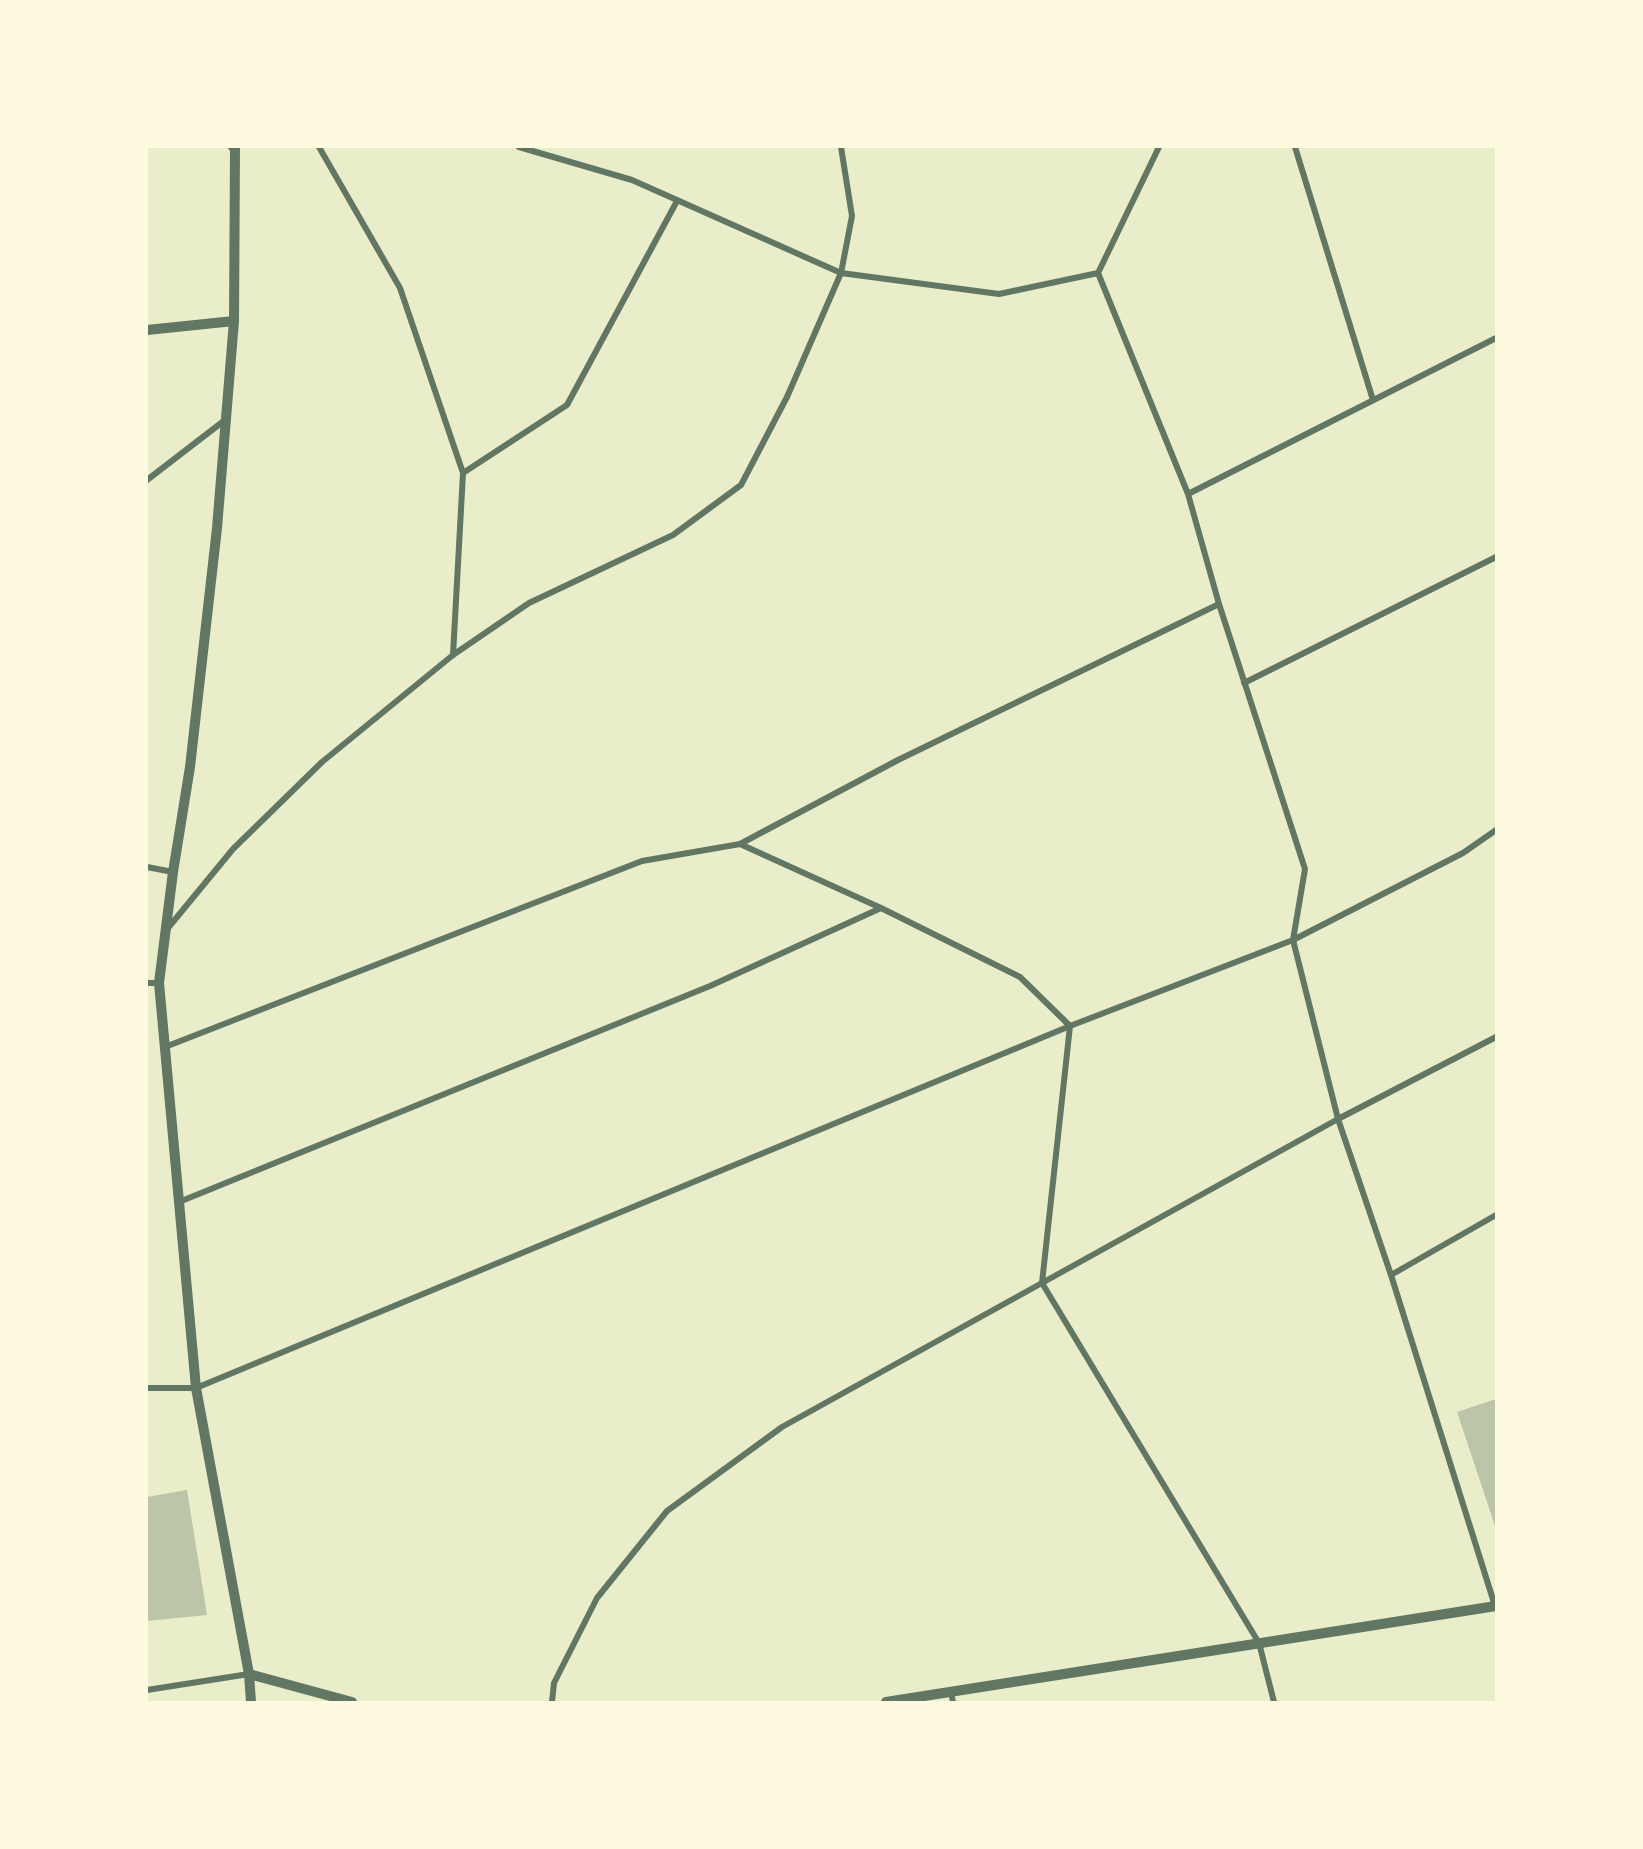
<!DOCTYPE html>
<style>
body{margin:0}
#map{position:relative;width:1643px;height:1849px;overflow:hidden;background:#e9edc9;font-family:"Public Sans",sans-serif}
canvas{display:block}
.frame{position:absolute;inset:0;border:148px solid #fefae0;pointer-events:none}
</style>
<div id="map">
<canvas width="1643" height="1849"></canvas>
<div class="frame"></div>
</div>
<script>
const ctx = document.querySelector('canvas').getContext('2d');
ctx.lineJoin = 'round';
function paint(path, color) { ctx.fillStyle = color; ctx.fill(path, 'evenodd'); }
const toPath = rows => new Path2D(rows.map(r => 'M' + r).join(''));
function stroke(path, color, width, dash) { ctx.strokeStyle = color; ctx.lineWidth = width; ctx.lineCap = dash ? 'butt' : 'round'; ctx.setLineDash(dash || []); ctx.stroke(path); }
const building = toPath([
 [1496,1399,1496,1529,1457,1412],
 [187,1490,207,1615,147,1621,147,1497]
]);
const minor = toPath([
 [319,147,400,288,463,473,453,655],
 [519,147,632,180,841,273,999,294,1098,273,1159,147],
 [1295,147,1373,400],
 [1098,273,1188,494,1219,604,1305,869,1293,940,1338,1119,1391,1275,1495,1606],
 [463,473,567,405,677,201],
 [147,480,225,420],
 [1188,494,1496,338],
 [1244,683,1496,557],
 [740,844,881,908,1020,977,1070,1026,1042,1283,1259,1643,1274,1702],
 [147,867,173,872],
 [168,928,233,849,322,762,453,655,529,603,673,535,741,485,787,397,841,273,852,216,841,147],
 [147,983,159,983],
 [165,1047,642,861,740,844,898,760,1219,604],
 [179,1202,710,986,881,908],
 [1391,1275,1496,1215],
 [147,1388,196,1388,1070,1026,1293,940,1463,853,1496,830],
 [147,1690,249,1674],
 [951,1692,953,1702],
 [552,1702,554,1683,597,1598,667,1511,782,1427,1338,1119,1496,1037]
]);
const tertiary = toPath([
 [233,147,235,148,234,321,217,528,190,767,173,872,159,983,196,1388,249,1674,251,1702],
 [147,330,234,321],
 [249,1674,352,1702],
 [886,1702,1496,1606]
]);
paint(building, '#bcc5a7');
stroke(minor, '#617663', 6);
stroke(tertiary, '#617663', 10);
</script>
